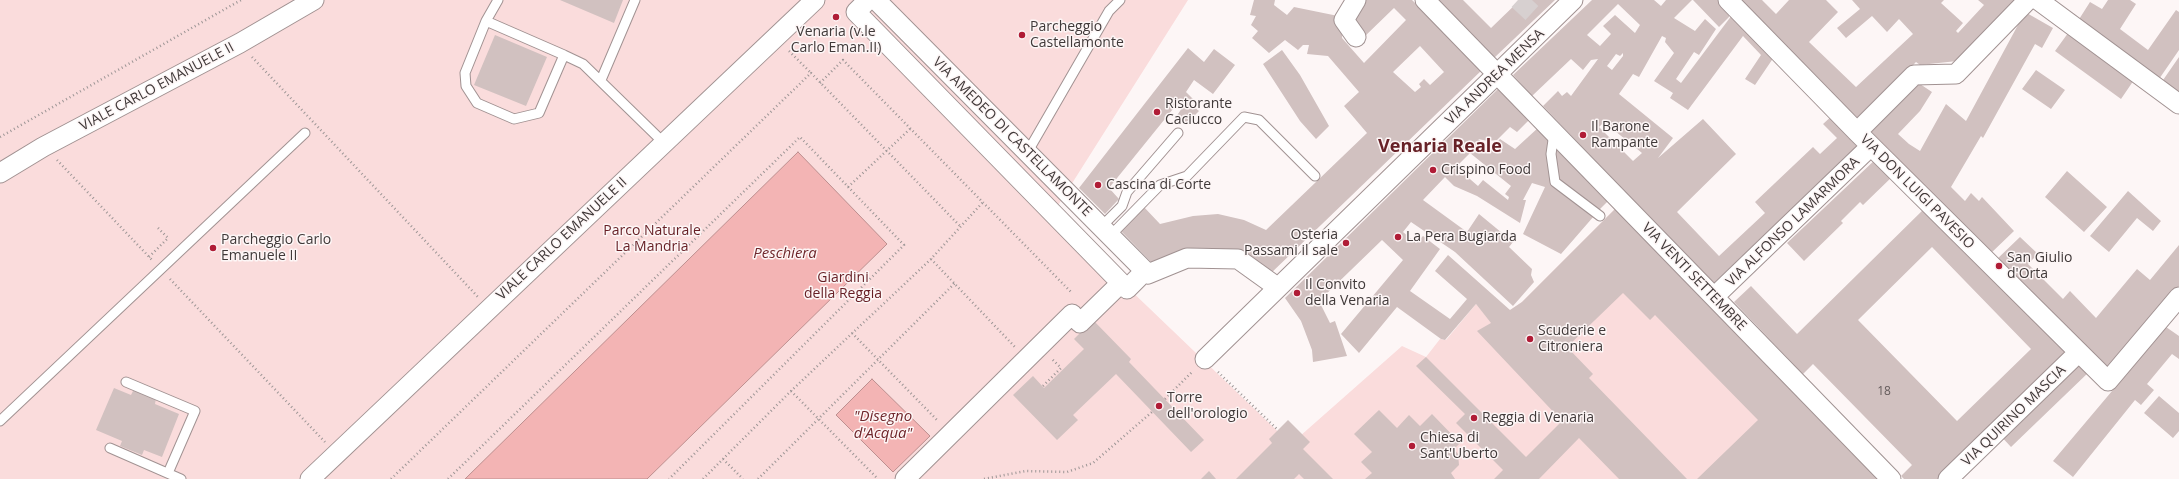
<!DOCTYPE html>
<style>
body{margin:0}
canvas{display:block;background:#fdf6f6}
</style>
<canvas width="2179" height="479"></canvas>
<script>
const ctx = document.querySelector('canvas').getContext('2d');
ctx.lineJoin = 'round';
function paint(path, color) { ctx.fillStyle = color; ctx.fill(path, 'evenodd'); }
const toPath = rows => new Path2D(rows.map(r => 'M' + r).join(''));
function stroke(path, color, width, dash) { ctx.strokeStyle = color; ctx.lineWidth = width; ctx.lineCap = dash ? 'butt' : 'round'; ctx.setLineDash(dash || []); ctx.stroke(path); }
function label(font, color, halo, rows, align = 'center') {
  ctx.font = font + ' "Open Sans",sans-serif'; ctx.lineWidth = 3; ctx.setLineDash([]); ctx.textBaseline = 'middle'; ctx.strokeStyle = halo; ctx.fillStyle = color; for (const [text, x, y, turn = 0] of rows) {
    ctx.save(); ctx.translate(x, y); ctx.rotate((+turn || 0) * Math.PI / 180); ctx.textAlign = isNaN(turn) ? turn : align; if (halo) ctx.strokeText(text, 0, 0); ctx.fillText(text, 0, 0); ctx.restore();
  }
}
const green = toPath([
 [0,0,1188,0,1052,215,1291,444,1402,346,1426,357,1440,339,1446,340,1476,304,1492,323,1522,302,1617,207,1878,479,0,479]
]);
const water = toPath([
 [798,152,887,244,647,479,465,479,798,152],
 [872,379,930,436,893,472,836,415,872,379]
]);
const building = toPath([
 [560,0,623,0,614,23],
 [1254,0,1275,0,1274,5,1287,15,1294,7,1343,17,1342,38,1364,63,1406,20,1394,8,1363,38,1345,19,1364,0,1412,0,1483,69,1268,276,1230,252,1209,248,1187,250,1155,266,1119,229,1143,206,1160,224,1193,216,1218,214,1244,220,1266,230,1367,133,1344,106,1359,92,1328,56,1307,54,1309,45,1303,45,1298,50,1285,40,1269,53,1252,38,1258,31,1251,25,1256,16,1250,15],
 [1420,46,1444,72,1430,85,1424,79,1419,84,1421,87,1415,92,1393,72],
 [1438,0,1463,0,1491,28,1520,0,1555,0,1494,58],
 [1592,0,1654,0,1661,6,1666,0,1692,0,1674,18,1695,31,1705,19,1716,29,1699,55,1694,52,1676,79,1681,83,1735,11,1776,54,1755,85,1745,79,1761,55,1743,36,1688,110,1670,98,1673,93,1654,81,1674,53,1665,42,1666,38,1662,36,1639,77,1633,74,1619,94,1673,138,1658,158,1703,119,1736,154,1677,212,1719,256,1765,213,1755,202,1813,147,1820,154,1837,138,1823,124,1834,114,1861,143,1713,284,1543,106,1558,91,1562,96,1567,92,1571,96,1598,59,1591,60,1583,70,1571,59,1532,96,1513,75],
 [1618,4,1640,25,1635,33,1615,15,1603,26,1611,34,1600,46,1587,35],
 [1623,53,1623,56,1612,70,1607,66,1616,54,1620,56],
 [1604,122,1642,153,1633,161,1599,127],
 [1693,0,1721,0,1730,9,1729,17,1719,27],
 [1731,0,1762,0,1776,14,1789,0,1826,0,1838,12,1809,42,1856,87,1913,34,1899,19,1887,32,1872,16,1846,38,1837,28,1860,9,1852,0,1944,0,1941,3,1963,23,1956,31,1958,33,1984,5,1978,0,2017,0,1957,61,1920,65,1916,62,1856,124],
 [2108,0,2130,0,2136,4,2120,29,2148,50,2176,10,2179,12,2179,50,2157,82,2076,24,2090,2,2102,9],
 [2025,12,2053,28,2042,48,2035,44,1983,138,1981,136,1951,187,1965,201,1971,193,1979,201,1982,197,2014,231,1989,255,1867,133,1914,80,1932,92,1920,111,1898,134,1909,144,1920,151,1946,104,1966,121],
 [2071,29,2136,77,2121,99,2055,51],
 [495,35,547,57,526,106,474,85],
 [1188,48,1204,62,1214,49,1235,65,1213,94,1194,80,1186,92,1194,100,1191,104,1199,111,1185,125,1176,117,1182,108,1177,104,1109,188,1119,199,1105,214,1079,188],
 [1282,50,1300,75,1329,126,1316,139,1300,121,1263,64],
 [2179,57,2179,96,2161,83],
 [2036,70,2065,90,2051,109,2022,89],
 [1501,86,1531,118,1517,132,1510,127,1497,140,1488,141,1478,139,1491,149,1500,139,1515,149,1539,127,1550,136,1554,175,1594,216,1561,254,1523,234,1545,187,1532,183,1523,200,1526,200,1520,223,1477,196,1454,186,1445,177,1423,200,1467,232,1479,214,1513,242,1509,247,1532,269,1531,275,1534,282,1513,306,1455,252,1411,222,1403,232,1416,243,1423,236,1440,249,1410,291,1450,319,1467,299,1435,271,1448,255,1510,310,1522,302,1617,207,1878,479,1697,479,1758,420,1655,315,1650,320,1623,293,1567,347,1593,374,1589,378,1687,479,1619,479,1579,438,1539,479,1494,479,1503,470,1456,423,1465,414,1416,366,1426,357,1526,457,1562,421,1477,331,1491,323,1476,304,1445,340,1441,339,1397,307,1359,353,1341,334,1403,260,1382,240,1319,301,1330,323,1335,321,1347,356,1313,362,1312,350,1301,321,1285,298],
 [1470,153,1511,186,1505,194,1509,197,1508,200,1483,180,1478,186,1456,167],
 [1556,142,1610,199,1598,211,1557,180,1553,160],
 [1877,158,1894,175,1863,205,1860,202,1841,221,1843,223,1804,261,1787,243],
 [2067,171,2107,207,2084,232,2045,197],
 [2128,191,2161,221,2153,231,2137,218,2109,252,2090,236],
 [1927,206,2073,352,1942,479,1904,479,1901,476,1912,465,1813,364,1803,374,1734,302,1751,286,1797,334],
 [1932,247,2031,349,1957,421,1858,320],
 [2020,237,2038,254,2028,264,2063,299,2070,291,2096,318,2137,269,2150,280,2179,245,2179,286,2104,370,1995,261],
 [1093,320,1131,359,1129,362,1204,440,1191,452,1116,374,1073,415,1078,420,1057,440,1013,395,1033,376,1044,388,1084,349,1074,339],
 [2166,327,2179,336,2179,359,2172,354,2147,384,2154,390,2141,405,2135,400,2073,477,2053,461],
 [2077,357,2090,371,2011,447,1998,433],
 [114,388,131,395,134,389,156,398,155,404,179,414,162,457,144,450,142,455,120,446,122,441,96,430],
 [2159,396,2179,413,2179,431,2173,438,2144,413],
 [1379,410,1397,428,1409,415,1420,426,1432,414,1460,443,1454,449,1458,454,1459,465,1451,473,1455,479,1365,479,1372,473,1361,462,1372,452,1354,434],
 [1288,420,1310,442,1303,449,1333,479,1304,479,1299,474,1294,479,1236,479,1272,443,1269,439],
 [1209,471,1216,479,1201,479]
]);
const streetTunnel = toPath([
 [1518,0,1546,26]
]);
const path = toPath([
 [789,51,811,73],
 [252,57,478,297],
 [820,83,843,60,1071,292],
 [0,137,241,0],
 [57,160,153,261],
 [848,187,911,128],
 [149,257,168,238,158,228],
 [931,259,1015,347],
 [170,279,325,442],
 [852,333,938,421],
 [1218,372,1278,430],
 [1043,386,1061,368,1052,359],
 [791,391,878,479],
 [1165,399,1193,371],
 [723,459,743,479],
 [391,479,811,73,960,226],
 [448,479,800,137,904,245,669,479],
 [703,479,791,391,931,259,984,201],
 [758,479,955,283],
 [984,479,1026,471,1067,472,1093,463,1152,412]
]);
const lane = toPath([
 [486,21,498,0],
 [564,55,539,113,514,119,477,103,466,86,465,73,486,21,564,55,583,64,664,143],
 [601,80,635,0],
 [1554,133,1551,154,1555,182,1600,216],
 [1027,153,1109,11,1120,0],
 [1101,227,1122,206,1127,192,1178,133],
 [1110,236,1160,185,1187,176,1244,117,1259,120,1315,176],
 [126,382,195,411,168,473],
 [0,421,305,133],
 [110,448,181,479]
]);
const street = toPath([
 [868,0,856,12,1127,289,1145,271],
 [876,0,1148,274,1187,258,1238,259,1277,287],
 [1425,0,1891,479],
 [1728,0,1857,132,2108,381,2179,297],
 [2038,0,2179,104],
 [1356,37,1344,20,1356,0],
 [1857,132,1914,75,1956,74,2028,0],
 [0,173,43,147,240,43,314,0],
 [1714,297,1871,146],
 [1205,359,1573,0],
 [310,479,815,0],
 [905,479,1072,314,1080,323,1121,283],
 [1948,479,2079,352]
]);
const markers = [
 [836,17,4,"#b01c36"],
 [1022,35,4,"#b01c36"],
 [1157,112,4,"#b01c36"],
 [1583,135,4,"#b01c36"],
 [1433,170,4,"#b01c36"],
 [1098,185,4,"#b01c36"],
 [1398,237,4,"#b01c36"],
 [1346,243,4,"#b01c36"],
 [213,248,4,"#b01c36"],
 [1999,266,4,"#b01c36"],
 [1297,293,4,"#b01c36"],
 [1530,339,4,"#b01c36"],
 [1159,406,4,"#b01c36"],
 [1474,418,4,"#b01c36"],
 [1412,446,4,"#b01c36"]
];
const numberNames = [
 ["18",1884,392]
];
const poiNames = [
 ["Parcheggio",1030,27],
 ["Castellamonte",1030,43],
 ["Venaria (v.le",836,32,"center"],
 ["Carlo Eman.II)",836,48,"center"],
 ["Ristorante",1165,104],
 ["Caciucco",1165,120],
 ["Il Barone",1591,127],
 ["Rampante",1591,143],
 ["Crispino Food",1441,170],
 ["Cascina di Corte",1106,185],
 ["Osteria",1338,235,"right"],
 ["Passami il sale",1338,251,"right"],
 ["La Pera Bugiarda",1406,237],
 ["Parcheggio Carlo",221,240],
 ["Emanuele II",221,256],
 ["San Giulio",2007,258],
 ["d'Orta",2007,274],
 ["Il Convito",1305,285],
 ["della Venaria",1305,301],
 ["Scuderie e",1538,331],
 ["Citroniera",1538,347],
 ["Torre",1167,398],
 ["dell'orologio",1167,414],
 ["Reggia di Venaria",1482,418],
 ["Chiesa di",1420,438],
 ["Sant'Uberto",1420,454]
];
const streetNames = [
 ["VIA ANDREA MENSA",1495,77,-44],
 ["VIALE CARLO EMANUELE II",157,87,-28],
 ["VIA AMEDEO DI CASTELLAMONTE",1012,137,45],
 ["VIA DON LUIGI PAVESIO",1917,192,45],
 ["VIA ALFONSO LAMARMORA",1793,222,-44],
 ["VIALE CARLO EMANUELE II",562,239,-43],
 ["VIA VENTI SETTEMBRE",1694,277,46],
 ["VIA QUIRINO MASCIA",2014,416,-44]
];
const parkNames = [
 ["Parco Naturale",652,231],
 ["La Mandria",652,247],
 ["Giardini",843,278],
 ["della Reggia",843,294]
];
const waterNames = [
 ["Peschiera",785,254],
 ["\"Disegno",883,417],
 ["d'Acqua\"",883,434]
];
const districtNames = [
 ["Venaria Reale",1440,147]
];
paint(green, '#fadcdc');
paint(water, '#f3b4b4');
stroke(water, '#bd8f8f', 1);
paint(building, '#d1c1c0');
stroke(streetTunnel, '#d7d0d0', 19, [19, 10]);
stroke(lane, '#a19292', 11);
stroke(street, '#a19292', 21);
stroke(path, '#9c9595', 2.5, [1, 3]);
stroke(lane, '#fff', 9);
stroke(street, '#fff', 19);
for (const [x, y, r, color] of markers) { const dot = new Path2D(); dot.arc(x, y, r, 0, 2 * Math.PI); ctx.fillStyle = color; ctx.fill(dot); stroke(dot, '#fdf6f6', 1.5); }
label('12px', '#645b5b', null, numberNames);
label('14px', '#403939', '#fdf6f6', poiNames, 'left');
label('14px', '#403939', '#fdf6f6', streetNames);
label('14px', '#661e24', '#fdf6f6', parkNames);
label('italic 15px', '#70272c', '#fdf6f6', waterNames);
label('bold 18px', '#672127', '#fdf6f6', districtNames);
</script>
